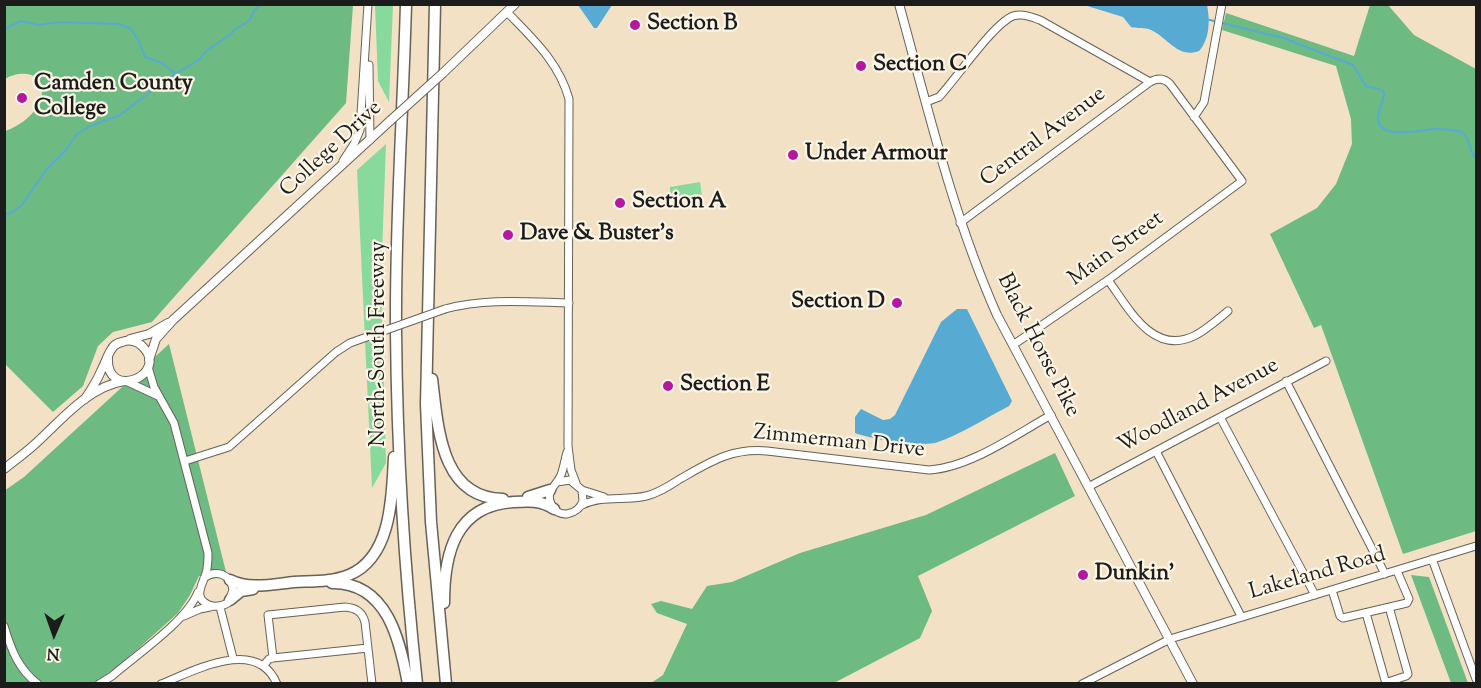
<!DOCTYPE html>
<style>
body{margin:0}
#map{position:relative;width:1481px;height:688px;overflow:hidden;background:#f2e1c4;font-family:"Sorts Mill Goudy",serif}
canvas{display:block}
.frame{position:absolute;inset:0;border:6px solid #1c1c1c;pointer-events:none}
.north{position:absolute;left:24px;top:604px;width:60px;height:60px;-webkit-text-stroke:4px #fcf5e5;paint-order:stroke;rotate:182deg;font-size:16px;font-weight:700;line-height:24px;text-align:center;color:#1c1c1c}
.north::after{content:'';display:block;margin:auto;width:21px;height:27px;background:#1c1c1c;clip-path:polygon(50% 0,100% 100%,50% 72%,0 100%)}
</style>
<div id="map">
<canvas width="1481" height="688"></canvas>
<div class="frame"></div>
<div class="north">N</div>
</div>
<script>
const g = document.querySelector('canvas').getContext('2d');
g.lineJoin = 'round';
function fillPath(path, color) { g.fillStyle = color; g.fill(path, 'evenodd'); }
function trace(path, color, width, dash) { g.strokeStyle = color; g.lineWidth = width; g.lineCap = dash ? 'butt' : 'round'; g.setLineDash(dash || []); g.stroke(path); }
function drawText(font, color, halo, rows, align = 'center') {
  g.font = font + ' "Sorts Mill Goudy",serif'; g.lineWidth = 4.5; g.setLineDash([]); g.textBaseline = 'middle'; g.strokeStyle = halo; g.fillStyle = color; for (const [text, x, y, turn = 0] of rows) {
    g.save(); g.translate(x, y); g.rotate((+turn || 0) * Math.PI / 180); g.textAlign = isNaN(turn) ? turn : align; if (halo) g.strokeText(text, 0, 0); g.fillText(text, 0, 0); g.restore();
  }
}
fillPath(new Path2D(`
 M375,5h18l-4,97 -11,-21z
 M386,144l-5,138 5,181 -14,25 -15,-318z
 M700,182l2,14 -29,5 -3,-3v-11z`), '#87da9b');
fillPath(new Path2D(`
 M4,5h349l-7,98 -194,219 -39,10 -15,14 -15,40 -30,26 -48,-48v-233c16,-5 37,-21 37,-40 1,-21 -25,-20 -37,-12z
 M1370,5h18l26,30 62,34v462l-73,23 -82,-229 -7,3 -44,-94 47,-26 19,-24 16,-40 -1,-25 -15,-53 -114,-36 4,-17 128,43z
 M169,344l57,228 -27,4 -9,19 -12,18 -57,51 -27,19h-89l-1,-192 20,-14z
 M1055,453l20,43 -157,80 14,35 -12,27 -86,45h-183l12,-8 24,-51 -30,-11 -6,-9 10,-3 31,8 15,-23 25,-4 68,-29 126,-38z
 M1411,575l18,2 39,106h-17z`), '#6dba83');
fillPath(new Path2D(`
 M578,5h34l-15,23h-3z
 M1084,5h123c3,15 3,34 -8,46 -21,8 -32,-14 -48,-21 -6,-3 -14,-1 -20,-3l-8,-10z
 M957,309h10l45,92 -3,5c-21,11 -50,29 -71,36 -17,6 -66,-3 -83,-9v-16l6,-8 22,11 7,-1 5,-4 46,-93z`), '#57abd3');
trace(new Path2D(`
 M1206,19l77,19 70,27 13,21 13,3 5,3c1,10 -7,18 -6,28 4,20 41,10 56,9 9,0 19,0 28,3 10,8 6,19 14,26
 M4,29l17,-8 18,4 19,-3 61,2 12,5 8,12 6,16 17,6 14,11
 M4,214l7,-1 11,-8 24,-35 20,-20 10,-15 14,-9 30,-11 47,-36 33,-20 5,-7 27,-19 2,-3 15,-9 5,-10 7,-7`), '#57abd3', 2);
const minor = new Path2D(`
 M507,12c25,26 52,50 62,87l-1,347 3,24 5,13
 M369,65l1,75
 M926,102l13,-5c17,-18 54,-73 74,-81 9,-3 18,1 27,4l110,62
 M1194,117l10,-15 18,-98
 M343,161l11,-17 6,-14 8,-126
 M960,223l190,-141c7,-4 14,-4 20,2l72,97 -134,99 -95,65
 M1108,280c20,27 44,76 86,56 12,-6 23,-16 34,-25
 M445,309c40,-11 83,-7 124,-6
 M148,367l6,20 20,36 34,130c0,7 0,14 -2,20 -3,11 -14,25 3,32 7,3 13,1 19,-2l5,-13c-2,-16 -17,-21 -29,-12
 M1286,381l99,193
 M128,382l30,14
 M1220,417l95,178
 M1156,451l85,165
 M185,461l44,-14 107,-95 14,-9 25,-9
 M557,482l13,-2 12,10 1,11c-5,14 -25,19 -32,3 -6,-13 6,-19 10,-29 3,-8 4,-16 6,-23
 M1090,486l236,-125
 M582,490l22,7
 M582,505c20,-10 43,-4 64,-9 13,-3 23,-10 34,-17 30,-17 51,-31 87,-28l162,19c40,-2 86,-35 122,-55
 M1432,559l44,120
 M1332,590l8,26 3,2 64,-15 2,-4 -12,-28
 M220,607l13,51
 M1366,613l19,67 3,2 18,-6 2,-2 -19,-67
 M184,616l16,-7 10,-2
 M4,626c7,23 14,43 34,58
 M273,658l-5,-43 77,-8c10,1 17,4 20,15l7,62
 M263,666l6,-7 4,-1 95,-10
 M99,684l13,-8c24,-21 75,-55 86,-84
 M161,684c33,-13 96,-48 116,0
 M1082,684l88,-45 306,-93`);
const major = new Path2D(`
 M899,4c29,105 54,212 98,311l196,369
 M443,73l72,-69
 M130,339l19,-5 19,-11
 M149,360l7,-21 17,-19 218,-200
 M85,399c6,-9 12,-18 16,-28 4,-7 6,-15 10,-21 2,-4 6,-7 11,-8 7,-3 16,-1 21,5 27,28 -38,55 -35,10
 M4,469c10,-8 20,-15 30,-24 26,-23 53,-58 90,-64`);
const highway = new Path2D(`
 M406,4c-3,109 -11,218 -10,327 1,118 8,235 21,353
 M435,4l-9,400 5,118 15,162
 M432,379c6,47 8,119 71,120
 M528,497l22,-7
 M230,580c19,10 44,4 64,2 18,-1 38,0 55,-7 43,-18 43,-79 45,-118
 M332,583c55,-1 68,57 76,101
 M230,600l11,-9 12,-2
 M444,603c0,-49 11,-98 70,-101 14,-1 27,-2 40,7`);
trace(minor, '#676157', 9);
trace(major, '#676157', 10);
trace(highway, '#676157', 13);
trace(minor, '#fff', 7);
trace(major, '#fff', 8);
trace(highway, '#fff', 10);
const minorBridge = new Path2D(`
 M375,334l70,-25`);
const majorBridge = new Path2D(`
 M391,120l52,-47`);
trace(minorBridge, '#676157', 9, []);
trace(majorBridge, '#676157', 10, []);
trace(minorBridge, '#fff', 7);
trace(majorBridge, '#fff', 8);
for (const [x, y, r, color] of [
 [635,25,6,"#b5179e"],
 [861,66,6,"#b5179e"],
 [22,98,6,"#b5179e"],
 [793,155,6,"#b5179e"],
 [620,203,6,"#b5179e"],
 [508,235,6,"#b5179e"],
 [897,303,6,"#b5179e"],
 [668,386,6,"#b5179e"],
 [1083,575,6,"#b5179e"]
]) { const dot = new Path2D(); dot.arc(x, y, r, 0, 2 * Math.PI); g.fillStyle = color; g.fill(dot); trace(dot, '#fcf5e5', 2); }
drawText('bold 22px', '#1c1c1c', '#fcf5e5', [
 ["Section B",647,25],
 ["Section C",873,66],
 ["Camden County",34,85],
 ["College",34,110],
 ["Under Armour",805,155],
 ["Section A",632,203],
 ["Dave & Buster's",520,235],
 ["Section D",885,303,"right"],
 ["Section E",680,386],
 ["Dunkin'",1095,575]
], 'left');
drawText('22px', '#1c1c1c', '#fcf5e5', [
 ["Central Avenue",1044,138,-37],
 ["College Drive",332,150,-43],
 ["Main Street",1117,250,-36],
 ["North-South Freeway",380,344,-90],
 ["Black Horse Pike",1037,346,63],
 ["Woodland Avenue",1199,407,-28],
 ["Zimmerman Drive",839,443,6],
 ["Lakeland Road",1318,575,-16]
]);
</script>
